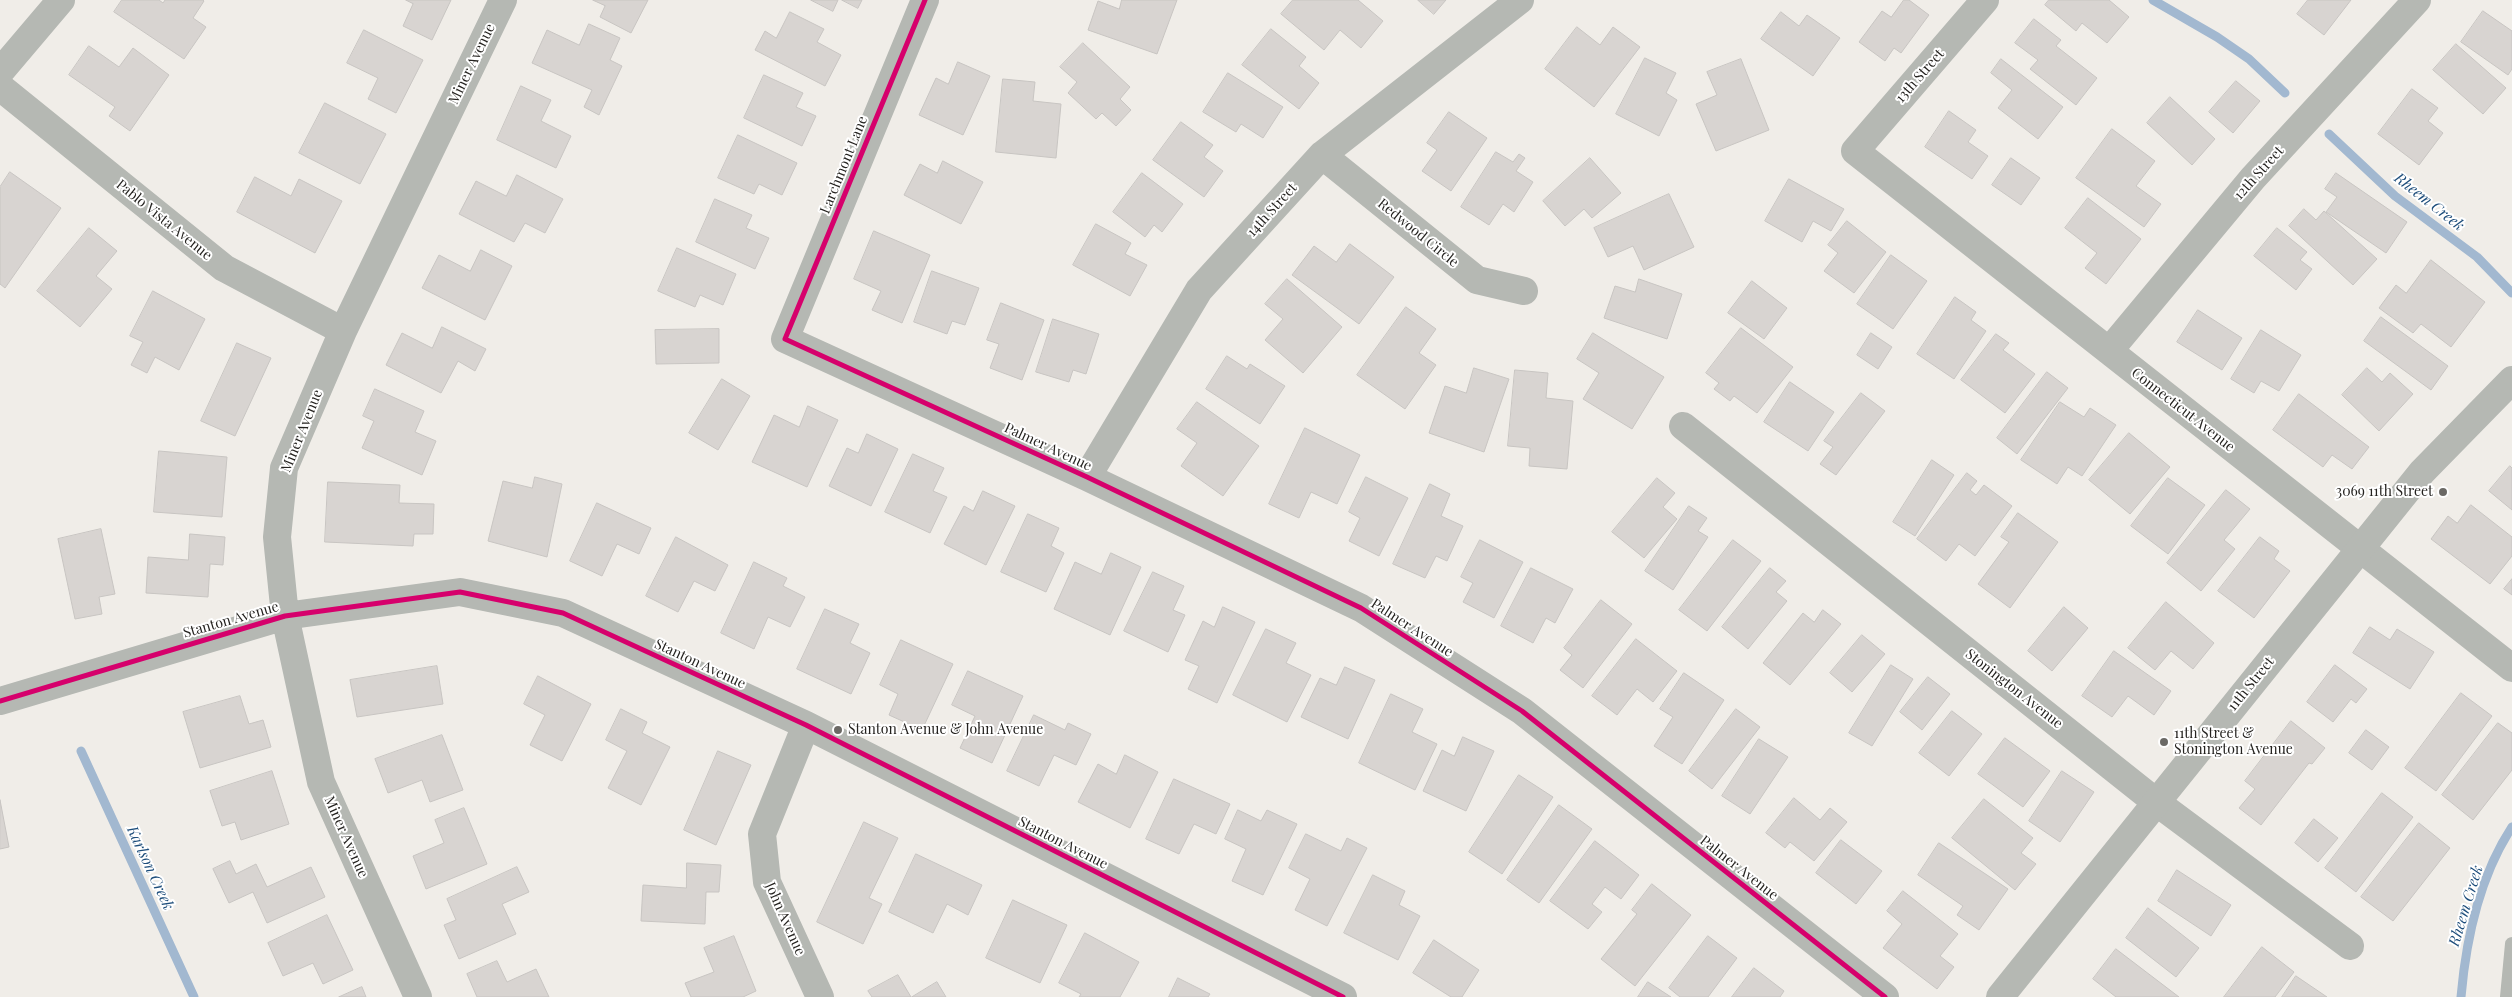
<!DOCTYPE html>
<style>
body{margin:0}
canvas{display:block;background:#f0ede8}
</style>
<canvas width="2512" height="997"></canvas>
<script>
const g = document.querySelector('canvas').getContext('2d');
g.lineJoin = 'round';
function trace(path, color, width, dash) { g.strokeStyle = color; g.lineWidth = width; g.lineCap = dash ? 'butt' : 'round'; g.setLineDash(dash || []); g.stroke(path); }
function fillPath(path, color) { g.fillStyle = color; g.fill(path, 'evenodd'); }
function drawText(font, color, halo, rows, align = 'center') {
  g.font = font + ' "Playfair Display",serif'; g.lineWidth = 4; g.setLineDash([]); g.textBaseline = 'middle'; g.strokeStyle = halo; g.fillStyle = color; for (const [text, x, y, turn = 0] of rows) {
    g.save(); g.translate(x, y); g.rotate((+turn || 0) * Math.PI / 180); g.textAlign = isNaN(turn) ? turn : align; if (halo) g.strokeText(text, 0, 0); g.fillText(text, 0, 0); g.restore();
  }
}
trace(new Path2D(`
 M2153,0l64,37 32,22 36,34
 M2329,134l66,62 82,61 35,36
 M81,751l113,246
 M2461,997c5,-58 18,-120 51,-170`), '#a2b8d0', 9);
const building = new Path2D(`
 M122,0h37l4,3 2,-3h38l1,1 -11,17 13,9 -22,32 -70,-47z
 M406,0h45l-19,40 -29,-14 10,-22z
 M593,0h55l-17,33 -31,-16 5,-11z
 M811,0h27l-5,11z
 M842,0h20l-4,8z
 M1122,0h55l-20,54 -69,-24 10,-29 21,8z
 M1293,0h65l25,21 -22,27 -21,-18 -16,20 -43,-36z
 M1418,0h28l-12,14z
 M1904,0h5l20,15 -28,38 -7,-5 -9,13 -26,-19 23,-31 9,6z
 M2049,0h60l20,17 -22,26 -25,-20 -6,8 -31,-26z
 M2308,0h43l-27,35 -27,-21z
 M2483,11l29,20v38l-4,6 -47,-33z
 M790,12l34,17 -7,13 24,13 -16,31 -70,-36 10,-19 11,7z
 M1781,12l18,14 8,-11 33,23 -27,38 -52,-37z
 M2034,19l27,21 -5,6 41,32 -21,27 -46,-36 8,-9 -23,-17z
 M589,24l31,14 -10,22 12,6 -23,49 -15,-8 8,-17 -60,-27 15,-33 32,15z
 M1577,27l23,18 13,-18 27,20 -46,60 -49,-38z
 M1271,29l35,28 -7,9 20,17 -20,26 -57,-44z
 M364,30l59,30 -27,53 -28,-14 10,-21 -31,-15z
 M1083,43l47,44 -10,12 11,11 -15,16 -14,-13 -6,6 -28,-26 9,-11 -17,-15z
 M2456,44l50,44 -23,26 -50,-44z
 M89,46l30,21 14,-19 36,27 -39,56 -21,-15 6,-9 -46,-32z
 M1645,58l31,15 -10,20 11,7 -18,36 -43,-22z
 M1741,59l28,71 -53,21 -20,-47 21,-9 -10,-23z
 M2001,59l62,48 -25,32 -40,-31 14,-18 -21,-17z
 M958,62l32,14 -27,59 -44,-20 17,-37 12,6z
 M1228,73l55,34 -20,31 -22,-14 -5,8 -33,-20z
 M764,75l39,18 -7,14 20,9 -14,30 -58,-28z
 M1003,79l32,3 -2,19 28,3 -5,54 -60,-6z
 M2236,81l24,20 -27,32 -24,-21z
 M521,86l30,14 -10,21 30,15 -15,32 -59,-28z
 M2412,89l26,19 -10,13 15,12 -24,32 -41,-31z
 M2170,97l45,42 -23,26 -45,-42z
 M325,103l61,31 -26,50 -61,-31z
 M1949,111l27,19 -8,12 20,14 -16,23 -47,-32z
 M1449,112l38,26 -36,53 -29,-20 15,-21 -10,-7z
 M1181,122l32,23 -9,12 19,14 -19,26 -51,-37z
 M2112,129l43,32 -19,25 25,18 -17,23 -68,-49z
 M738,135l59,28 -15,32 -23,-11 -5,10 -36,-16z
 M1496,152l17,10 6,-8 6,4 -9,13 17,11 -19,30 -11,-8 -14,21 -28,-18z
 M1590,158l31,35 -29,25 -8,-9 -19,17 -22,-25z
 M2011,158l29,20 -19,27 -29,-20z
 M943,161l40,21 -22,42 -57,-29 16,-31 17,9z
 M10,172l51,36 -56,80 -5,-4v-97z
 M1142,173l41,31 -21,28 -8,-7 -9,12 -32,-25z
 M2336,173l71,49 -21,31 -60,-41 11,-15 -12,-8z
 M517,175l46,24 -18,34 -20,-10 -11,19 -55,-28 17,-33 30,15z
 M255,177l36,19 8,-17 43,22 -27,52 -78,-41z
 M1789,179l55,30 -13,22 -18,-10 -11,21 -37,-21z
 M1669,194l25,53 -50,23 -11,-24 -25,11 -14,-29z
 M2088,198l53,41 -35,45 -21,-16 12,-15 -32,-25z
 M715,199l37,16 -6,13 23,10 -14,31 -59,-27z
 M2304,209l12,11 8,-9 53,48 -24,26 -64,-59z
 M1847,221l39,31 -32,41 -30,-22 14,-18 -10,-8z
 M1096,224l35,19 -6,11 22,11 -17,31 -57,-31z
 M89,228l28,23 -21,25 16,13 -32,38 -43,-36z
 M2277,228l30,24 -7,8 12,9 -16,21 -42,-34z
 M874,231l56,24 -28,68 -30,-13 9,-19 -27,-12z
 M1350,244l44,33 -35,47 -67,-49 22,-29 22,16z
 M677,248l59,26 -13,31 -23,-10 -5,12 -37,-16z
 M481,250l31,16 -27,54 -63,-32 17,-33 31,16z
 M1891,255l36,26 -34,48 -36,-25z
 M2431,260l54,42 -34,45 -30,-23 -8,9 -34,-25 17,-23 10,8z
 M932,271l47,17 -14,37 -13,-4 -5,13 -33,-12z
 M1287,279l55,48 -39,46 -38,-33 18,-21 -18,-15z
 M1639,279l43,15 -15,45 -63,-21 11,-32 20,6z
 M1752,281l35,27 -23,31 -36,-26z
 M153,291l52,28 -26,51 -24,-13 -8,16 -16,-8 12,-23 -13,-6z
 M1955,297l21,15 -5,8 15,11 -32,48 -37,-25z
 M1001,303l43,17 -22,60 -32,-12 9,-24 -12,-4z
 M1406,307l30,22 -17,24 17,12 -31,44 -48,-34z
 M2198,310l44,28 -20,32 -45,-28z
 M2381,317l67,49 -17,24 -67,-49z
 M1053,319l46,15 -13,40 -13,-4 -4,12 -33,-10z
 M442,327l44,22 -11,22 -17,-10 -17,32 -55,-28 16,-32 30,15z
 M1741,328l52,39 -36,46 -23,-17 -4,5 -16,-12 5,-6 -13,-10z
 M719,329v34l-63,1 -1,-34z
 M2261,330l40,25 -22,36 -18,-10 -7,12 -23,-14z
 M1593,333l71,44 -32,52 -49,-30 16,-26 -22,-14z
 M1871,333l21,14 -14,22 -21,-14z
 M1996,334l13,9 -6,7 32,24 -30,39 -44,-33z
 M237,343l34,15 -36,78 -34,-15z
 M1227,356l20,13 3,-5 35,22 -25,38 -54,-35z
 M1474,368l35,11 -25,73 -55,-19 16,-47 21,7z
 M2367,368l15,14 8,-9 23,21 -34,37 -37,-36z
 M1515,370l33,3 -2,25 27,3 -6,68 -38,-3 1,-18 -22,-2z
 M2047,372l21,16 -51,66 -20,-16z
 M722,379l28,17 -32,54 -29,-17z
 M1790,382l44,30 -26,39 -44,-29z
 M375,389l49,22 -9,21 21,9 -14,34 -60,-27 12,-27 -11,-5z
 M1861,393l24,18 -49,64 -16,-11 13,-17 -9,-6z
 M2299,394l70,53 -17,22 -20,-14 -9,12 -50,-37z
 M1197,402l62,44 -36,50 -42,-30 16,-23 -20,-14z
 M2060,402l24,15 6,-9 26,17 -34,51 -14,-9 -11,17 -36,-24z
 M808,406l30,14 -31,67 -55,-25 22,-47 25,12z
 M1305,428l55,27 -23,49 -26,-12 -12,26 -30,-14z
 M2129,433l41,34 -40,47 -41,-34z
 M867,434l31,15 -27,57 -42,-20 18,-38 11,5z
 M159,451l68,6 -5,60 -68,-5z
 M913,454l31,14 -11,23 14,6 -17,36 -45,-21z
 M1932,460l22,15 -39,61 -22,-14z
 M2510,466l2,2v42l-23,-19z
 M1967,473l10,8 -7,9 6,5 8,-10 28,21 -37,50 -16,-12 -13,17 -29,-22z
 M535,477l27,7 -15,73 -59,-16 15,-60 29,7z
 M1366,477l42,21 -29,58 -30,-15 11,-23 -11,-6z
 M1657,478l18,15 -12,14 14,12 -33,39 -32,-26z
 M2168,478l37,27 -37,49 -37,-28z
 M328,482l72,3 -1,18 35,1 -1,30h-19l-1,12 -88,-4z
 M1430,484l20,10 -9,22 22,10 -16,35 -11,-5 -11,22 -32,-14z
 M2226,490l24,19 -26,31 11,9 -34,42 -34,-28z
 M983,491l32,15 -29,59 -42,-21 20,-38 9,5z
 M597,503l54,25 -12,26 -22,-10 -15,32 -32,-15z
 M2471,505l41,32v19l-22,28 -59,-45 17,-23 9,7z
 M1689,506l18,12 -9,13 10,6 -35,53 -28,-19z
 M2018,513l40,29 -48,66 -32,-24 31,-42 -8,-5z
 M1028,514l31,14 -8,18 13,7 -18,39 -45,-20z
 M101,529l14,65 -16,3 3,17 -27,5 -17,-80z
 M190,534l35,3 -2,28 -13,-1 -2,33 -62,-4 2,-36 40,3z
 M676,537l52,28 -13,26 -21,-10 -16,31 -32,-16z
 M2260,537l19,14 -5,8 16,12 -36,47 -36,-27z
 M1480,540l43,22 -29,56 -31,-16 10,-19 -12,-6z
 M1733,540l28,21 -54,70 -28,-21z
 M1111,553l30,14 -31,68 -56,-26 21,-47 26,12z
 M754,562l33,16 -4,8 22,11 -15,30 -22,-10 -14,32 -33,-16z
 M1531,568l42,21 -18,34 -9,-5 -13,25 -32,-17z
 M1770,568l16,13 -10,11 11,9 -39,48 -26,-22z
 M1153,572l31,14 -11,24 12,5 -17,37 -44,-21z
 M2512,579v16l-8,-6z
 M1601,600l31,24 -49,64 -23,-18 12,-15 -8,-7z
 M2166,602l48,41 -21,26 -22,-18 -16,19 -27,-22z
 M1223,607l32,15 -38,81 -29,-14 11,-23 -14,-6 18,-39 11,6z
 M2064,607l24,21 -36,43 -24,-20z
 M825,609l34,15 -9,19 20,10 -19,41 -54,-25z
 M1823,610l18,14 -51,61 -27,-22 40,-50 11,9z
 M2370,627l20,13 7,-11 37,23 -24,37 -57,-36z
 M1266,629l30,14 -10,20 25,12 -24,47 -54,-27z
 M1862,635l23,19 -33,38 -22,-19z
 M1636,639l41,32 -24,31 -16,-13 -20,26 -25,-19z
 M901,640l52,24 -31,66 -33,-15 9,-21 -18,-9z
 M2114,651l57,40 -17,24 -26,-19 -16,21 -30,-21z
 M1891,665l22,14 -41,67 -23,-13z
 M2335,665l32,24 -11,14 -5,-4 -18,23 -26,-20z
 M437,666l6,38 -86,13 -7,-37z
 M1345,667l30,13 -27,59 -47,-22 19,-39 16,7z
 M968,671l55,25 -31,67 -32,-15 15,-32 -23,-11z
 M1684,673l40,27 -42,64 -28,-18 19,-29 -13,-8z
 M538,676l53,28 -29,57 -32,-16 15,-30 -21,-11z
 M1928,677l22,17 -28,36 -22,-18z
 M2461,693l31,23 -56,75 -31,-23z
 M1391,694l32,15 -11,23 25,12 -22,46 -56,-27z
 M240,696l9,28 14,-4 8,27 -71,21 -17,-56z
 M621,709l26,13 -5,11 28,14 -29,58 -33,-17 19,-37 -21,-11z
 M1736,709l24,18 -48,62 -23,-18z
 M1952,711l30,23 -33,42 -30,-23z
 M1034,715l31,15 3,-7 23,11 -15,31 -22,-10 -15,31 -32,-15z
 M2291,721l34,27 -13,16 -3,-1 -48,62 -22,-17 16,-19 -10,-8z
 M2498,723l14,10v37l-39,50 -31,-25z
 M2366,730l23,17 -17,23 -23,-17z
 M442,735l21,55 -33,12 -8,-22 -34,13 -13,-34z
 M1463,737l31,14 -28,60 -43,-20 19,-41 12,6z
 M2005,738l45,33 -27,36 -45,-33z
 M1759,739l29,18 -38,57 -28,-18z
 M718,751l33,14 -35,80 -32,-15z
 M1125,755l33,17 -28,56 -52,-26 20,-38 18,10z
 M272,771l17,53 -48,16 -6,-18 -13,4 -12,-35z
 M2062,771l32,21 -34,50 -31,-21z
 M1519,775l34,22 -51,77 -33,-22z
 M1174,779l56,25 -14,30 -22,-10 -15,30 -33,-15z
 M2382,793l31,24 -57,75 -31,-24z
 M1794,798l26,22 10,-12 17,14 -33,39 -24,-19 -5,6 -19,-15z
 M1984,799l49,39 -12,15 15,11 -21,26 -63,-52z
 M0,800l9,47 -9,2z
 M1559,805l33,24 -53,74 -32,-23z
 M464,808l23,56 -61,25 -13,-33 31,-13 -9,-23z
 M1238,810l23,11 6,-11 30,14 -34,71 -31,-14 14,-32 -21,-10z
 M2314,819l24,19 -20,24 -23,-19z
 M864,822l34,16 -29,60 13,6 -19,40 -46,-22z
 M2419,823l31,25 -57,73 -32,-24z
 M1306,834l35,17 6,-13 20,10 -40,78 -32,-16 15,-31 -21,-11z
 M1841,840l41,31 -26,33 -40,-31z
 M1595,841l44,34 -18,24 -16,-12 -13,17 10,8 -14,17 -38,-28z
 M1939,843l69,46 -29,41 -22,-15 6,-9 -45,-31z
 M916,854l66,31 -14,30 -21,-11 -14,29 -44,-21z
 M230,861l6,13 20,-10 11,23 44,-20 14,30 -58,26 -14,-31 -24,11 -16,-34z
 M687,863l34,2 -2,27h-13l-1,32 -64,-3 2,-36 43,3z
 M517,867l12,25 -27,12 14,30 -57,25 -15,-34 12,-5 -9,-21z
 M2177,870l54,35 -20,31 -53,-35z
 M1373,875l32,16 -6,14 21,11 -22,44 -54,-27z
 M1652,884l39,31 -56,71 -34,-27 36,-45 -5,-4z
 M1903,891l55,43 -18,22 14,11 -17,22 -54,-41 19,-24 -15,-13z
 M1013,900l54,25 -27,58 -54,-25z
 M2148,908l51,40 -23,29 -50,-39z
 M327,915l26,55 -30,14 -10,-21 -30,13 -15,-33z
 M1085,933l54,29 -19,35h-41l2,-3 -22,-11z
 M734,936l22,55 -13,6h-52l-6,-14 29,-11 -10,-24z
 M1708,936l29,22 -29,39h-28l-11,-9z
 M1434,940l45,30 -17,27h-11l-38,-24z
 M2262,947l32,25 -19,25h-51z
 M2116,949l63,48h-63l-23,-18z
 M497,961l10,21 29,-13 13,28h-72l-10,-23z
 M1754,968l30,23 -4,6h-48z
 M898,975l13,22h-39l-4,-6z
 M2296,976l31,21h-45z
 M1178,978l32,16 -2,3h-39z
 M937,982l9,15h-34z
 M1648,982l23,15h-33z
 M362,987l4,10h-27z`);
fillPath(building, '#d8d4d1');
trace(building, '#c8c5c2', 1);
trace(new Path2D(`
 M2507,997l5,-53`), '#b5b8b3', 14);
trace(new Path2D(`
 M925,0l-140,339 302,138 274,131 161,103 363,286
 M1985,0l-130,151 657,517
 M0,72l61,-72
 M0,87l224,181 119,63
 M1322,155l155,125 47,11
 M2109,351l144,-173 164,-178
 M1683,426l473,376 194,144
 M1087,477l112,-187 123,-135 198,-155
 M0,701l285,-85 175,-24 103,21 243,112 537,272
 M806,725l-44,109 5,48 53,115
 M418,997l-97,-215 -36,-166 -8,-79 7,-69 59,-137 160,-331`), '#b5b8b3', 28);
trace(new Path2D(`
 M2000,997l422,-525 90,-92`), '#b5b8b3', 28);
trace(new Path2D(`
 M925,0l-140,339 302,138 274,131 161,103 363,286
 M0,701l285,-85 175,-24 103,21 243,112 537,272`), '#d6006c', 5);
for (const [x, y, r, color] of [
 [2443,492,5,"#6b6965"],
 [838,730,5,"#6b6965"],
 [2164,742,5,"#6b6965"]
]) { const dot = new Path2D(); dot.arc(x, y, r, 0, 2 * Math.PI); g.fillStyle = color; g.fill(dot); trace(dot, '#fff', 2); }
drawText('14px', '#24221f', '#fff', [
 ["Miner Avenue",472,64,-64],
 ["13th Street",1920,76,-49],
 ["Larchmont Lane",844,165,-68],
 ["12th Street",2259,173,-48],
 ["14th Street",1272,210,-48],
 ["Pablo Vista Avenue",164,220,39],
 ["Redwood Circle",1418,233,39],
 ["Connecticut Avenue",2183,410,38],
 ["Miner Avenue",302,431,-68],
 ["Palmer Avenue",1048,447,25],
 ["Stanton Avenue",231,620,-16],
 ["Palmer Avenue",1412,628,33],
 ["Stanton Avenue",700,664,25],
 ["11th Street",2251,684,-51],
 ["Stonington Avenue",2014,689,38],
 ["Miner Avenue",346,837,66],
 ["Stanton Avenue",1063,843,27],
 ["Palmer Avenue",1739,868,38],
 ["John Avenue",785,919,66]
]);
drawText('14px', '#24221f', '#fff', [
 ["3069 11th Street",2433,492,"right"],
 ["Stanton Avenue & John Avenue",848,730],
 ["11th Street &",2174,734],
 ["Stonington Avenue",2174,750]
], 'left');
drawText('italic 15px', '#1d4d7b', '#fff', [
 ["Rheem Creek",2429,202,38],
 ["Karlson Creek",150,868,65],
 ["Rheem Creek",2466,906,-73]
]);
</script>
